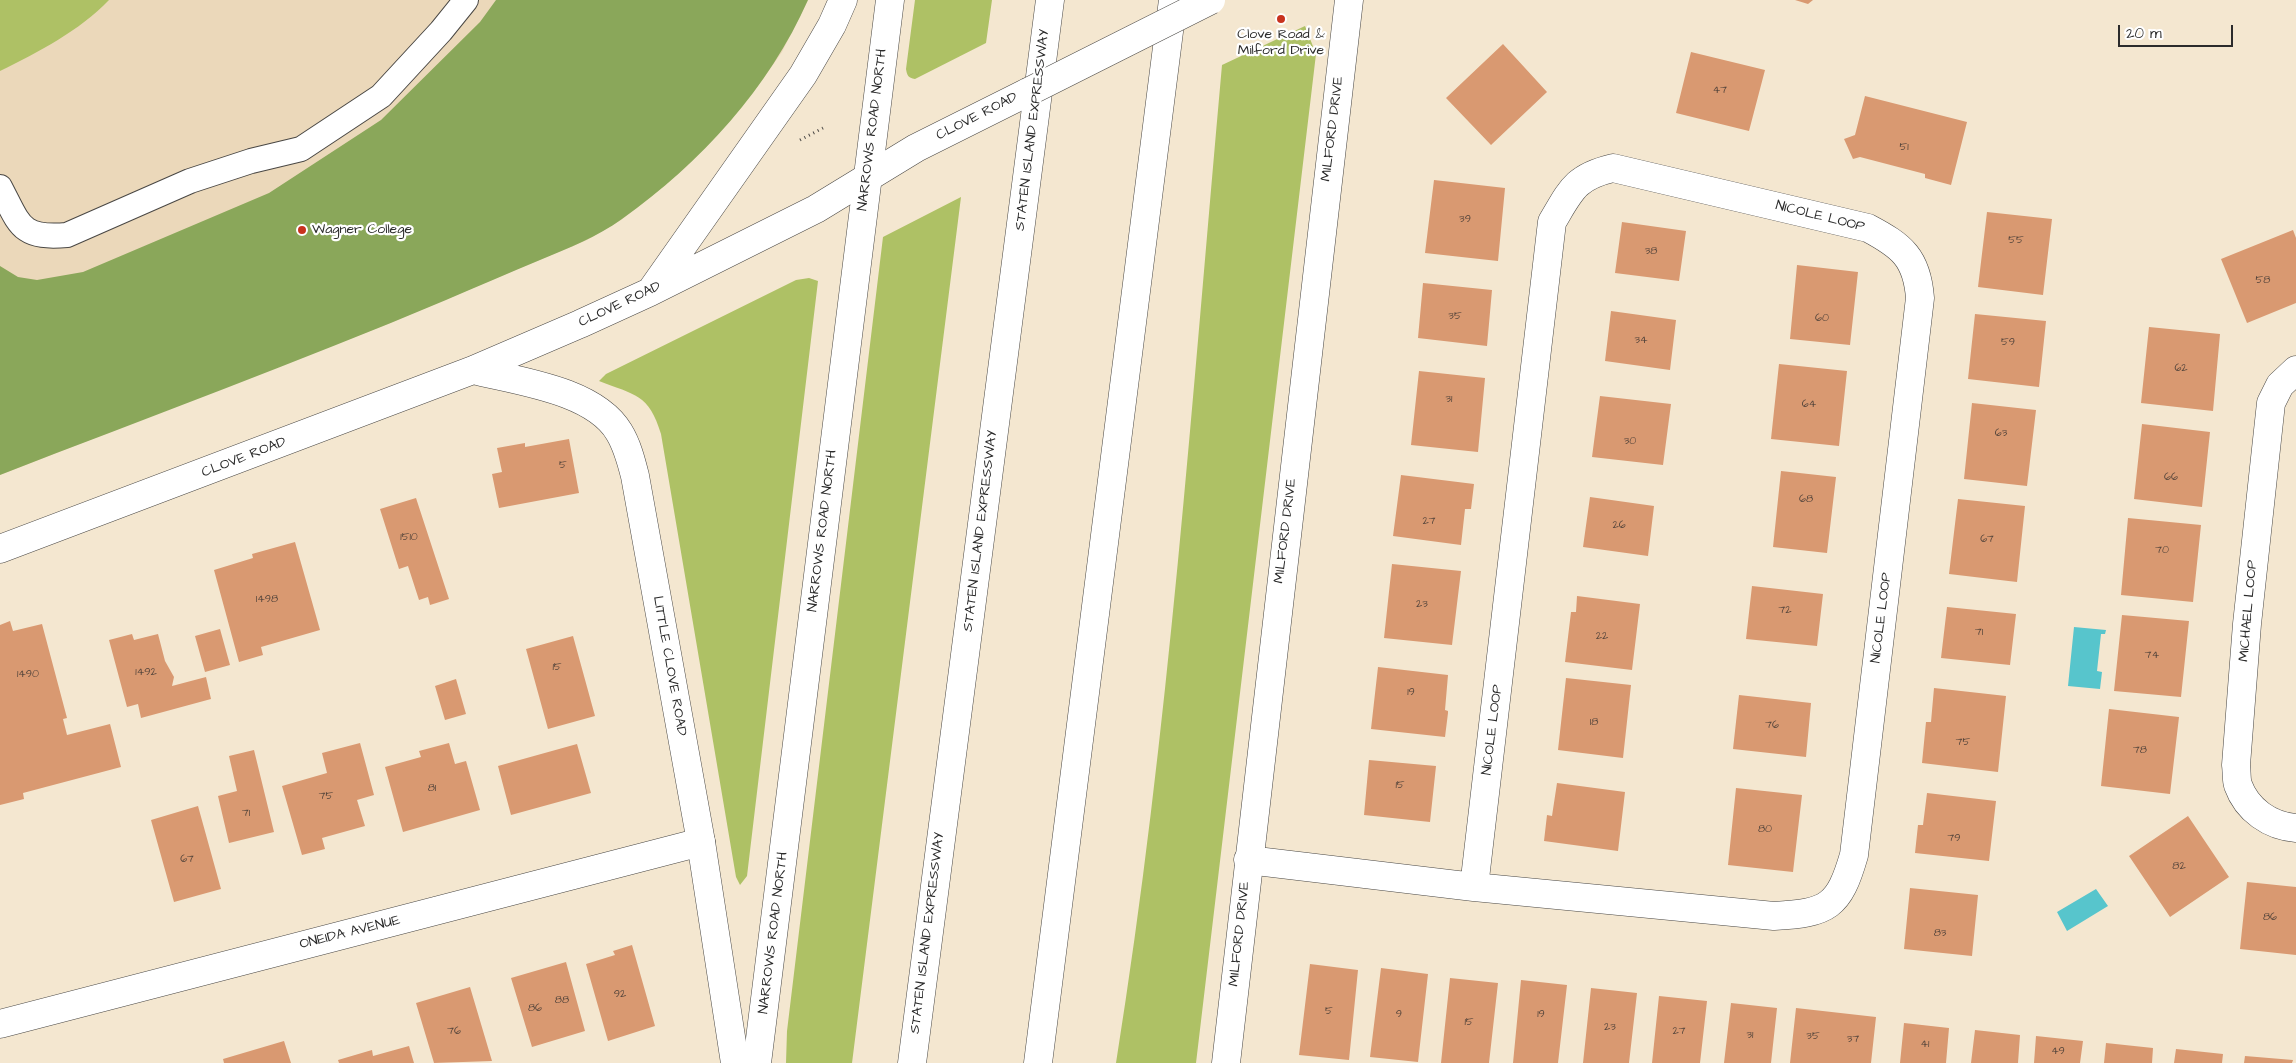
<!DOCTYPE html>
<style>
body{margin:0}
#map{position:relative;width:2296px;height:1063px;overflow:hidden;background:#f4e7d0;font-family:"Architects Daughter",sans-serif}
canvas{display:block}
.scale{position:absolute;left:2118px;top:25px;width:115px;height:22px;box-sizing:border-box;border:2px solid #2b2b2b;border-top:0;padding-left:6px;font-size:15px;line-height:18px;white-space:nowrap;color:#2b2b2b;-webkit-text-stroke:4px #fff;paint-order:stroke}
</style>
<div id="map">
<canvas width="2296" height="1063"></canvas>
<div class="scale">20 m</div>
</div>
<script>
const g = document.querySelector('canvas').getContext('2d');
g.lineJoin = 'round';
function fillPath(path, color) { g.fillStyle = color; g.fill(path, 'evenodd'); }
function trace(path, color, width, dash) { g.strokeStyle = color; g.lineWidth = width; g.lineCap = dash ? 'butt' : 'round'; g.setLineDash(dash || []); g.stroke(path); }
function drawText(font, color, halo, rows, align = 'center') {
  g.font = font + ' "Architects Daughter",sans-serif'; g.lineWidth = 4.5; g.setLineDash([]); g.textBaseline = 'middle'; g.strokeStyle = halo; g.fillStyle = color; for (const [text, x, y, turn = 0] of rows) {
    g.save(); g.translate(x, y); g.rotate((+turn || 0) * Math.PI / 180); g.textAlign = isNaN(turn) ? turn : align; if (halo) g.strokeText(text, 0, 0); g.fillText(text, 0, 0); g.restore();
  }
}
fillPath(new Path2D(`
 M0,0h808l-26,52 -24,34 -45,54 -28,28 -33,28 -31,24 -34,20 -204,86 -383,149z`), '#ebd8ba');
fillPath(new Path2D(`
 M0,0h109c-30,31 -70,52 -109,71z
 M915,0h77l-6,43 -71,36c-7,-1 -8,-4 -9,-10z
 M1305,26l11,28 -120,1009h-80c53,-330 76,-665 106,-998z
 M961,197l-109,866h-66l1,-32 96,-794z
 M809,278l9,3 -71,595 -7,9 -4,-8 -75,-443c-12,-40 -26,-39 -62,-53l7,-7 190,-94z`), '#aec165');
fillPath(new Path2D(`
 M496,0h312c-39,88 -107,163 -186,219 -25,18 -53,29 -82,41 -31,13 -62,26 -94,40 -147,62 -297,117 -446,175v-209l18,11 19,3 46,-8 186,-79 112,-73 99,-98z`), '#8aa75a');
fillPath(new Path2D(`
 M2074,627l32,3 -1,4h-4l-4,37 5,1 -2,17 -32,-3z
 M2096,889l12,17 -41,25 -10,-19z`), '#57c5cc');
fillPath(new Path2D(`
 M1795,0h18l-5,4z
 M1503,44l44,48 -56,53 -45,-47z
 M1691,52l74,18 -16,61 -73,-18z
 M1865,96l102,26 -16,63 -26,-7v-4l-65,-17 -7,2 -9,-20 11,-4z
 M1434,180l71,8 -7,73 -73,-8z
 M1987,212l65,7 -9,76 -65,-8z
 M1622,222l64,9 -7,50 -64,-8z
 M2293,230l3,8v65l-49,20 -26,-64z
 M1797,265l61,7 -8,73 -60,-6z
 M1423,283l69,7 -5,56 -69,-8z
 M1611,311l65,9 -6,50 -65,-9z
 M1975,314l71,7 -7,66 -71,-8z
 M2149,327l71,7 -7,77 -72,-8z
 M1779,364l68,7 -8,75 -68,-7z
 M1419,371l66,7 -7,74 -67,-7z
 M1600,396l71,8 -8,61 -71,-8z
 M1972,403l64,7 -9,76 -63,-7z
 M2142,424l68,8 -8,75 -68,-8z
 M569,439l10,54 -80,15 -7,-34 10,-2 -5,-24 28,-5v4z
 M1781,471l55,6 -9,76 -54,-6z
 M1401,475l73,9 -3,25h-6l-4,36 -68,-9z
 M1590,497l64,9 -6,50 -65,-9z
 M416,498l33,101 -19,6 -2,-8 -9,3 -11,-34 -9,3 -19,-60z
 M1958,499l67,7 -8,76 -68,-8z
 M2128,518l73,7 -8,77 -72,-7z
 M295,542l25,88 -59,17 2,8 -24,7 -25,-92 39,-12 -1,-4z
 M1392,564l69,7 -9,74 -68,-7z
 M1752,586l71,8 -6,52 -71,-7z
 M1577,596l63,8 -8,66 -67,-8 6,-50h5z
 M1947,607l69,7 -6,51 -69,-7z
 M2122,615l67,6 -8,76 -67,-6z
 M10,621l3,10 29,-7 25,94 -4,1 4,16 43,-11 11,43 -98,26 1,6 -24,6v-180z
 M220,629l10,36 -25,7 -10,-36z
 M132,634l2,6 24,-6 7,27 9,16 -2,9 34,-9 5,22 -70,19 -3,-14 -11,3 -18,-67z
 M573,636l22,80 -47,13 -22,-80z
 M1378,667l70,8 -3,35 3,1v2l-3,24 -74,-8z
 M1566,678l65,7 -8,73 -65,-8z
 M456,679l10,35 -21,6 -10,-34z
 M1934,688l72,8 -8,76 -76,-9 4,-41h5z
 M1739,695l72,8 -5,54 -73,-8z
 M2109,709l70,8 -9,77 -69,-8z
 M360,743l14,52 -17,5 8,26 -43,12 3,11 -23,6 -20,-69 45,-13 -5,-20z
 M449,743l6,21 11,-3 14,49 -77,22 -18,-65 36,-10 -2,-6z
 M577,744l14,49 -80,22 -13,-49z
 M254,750l20,82 -45,11 -11,-47 19,-5 -8,-35z
 M1369,760l67,6 -6,56 -66,-7z
 M1557,783l68,9 -7,59 -74,-10 3,-26 5,1z
 M1736,788l66,7 -9,77 -65,-7z
 M1927,793l69,8 -7,60 -74,-8 3,-28h5z
 M198,806l23,83 -47,13 -23,-82z
 M2188,816l41,61 -59,40 -41,-61z
 M2247,882l49,5v68l-56,-6z
 M1910,888l68,7 -6,61 -68,-7z
 M632,945l23,81 -47,15 -22,-77 29,-9 -2,-4z
 M566,962l19,69 -53,16 -21,-69z
 M1310,964l48,6 -9,90 -50,-5z
 M1381,968l47,6 -10,88 -48,-5z
 M1450,978l48,5 -9,80h-48z
 M1521,980l46,5 -9,78h-45z
 M470,987l22,74 -58,2 -18,-60z
 M1591,988l46,5 -8,70h-46z
 M1659,996l48,5 -7,62h-48z
 M1731,1003l46,5 -6,55h-47z
 M1796,1008l80,9 -5,46h-81z
 M1904,1023l45,5 -3,35h-46z
 M1975,1030l45,5 -2,28h-47z
 M2036,1036l47,5 -3,22h-46z
 M284,1041l7,22h-67l-1,-4z
 M2106,1043l47,5 -1,15h-48z
 M409,1046l5,17h-75l-1,-3 34,-10 1,6z
 M2176,1049l47,5 -1,9h-48z
 M2245,1056l48,4 -1,3h-48z`), '#d99971');
const lane = new Path2D(`
 M0,187c20,38 20,52 67,48l123,-54 61,-20 50,-12 80,-53 60,-65 25,-31`);
const street = new Path2D(`
 M1613,168l255,60c34,18 49,30 52,70l-66,557c-15,52 -26,58 -80,61l-300,-29 78,-665c19,-32 23,-45 61,-54z
 M2296,370l-16,15 -9,18 -24,221 -11,141c1,6 0,14 2,20 9,25 32,41 58,43
 M1248,860l226,27
 M0,1024l701,-182`);
const secondary = new Path2D(`
 M653,288l150,-213 29,-50 11,-25
 M473,370c44,11 121,20 146,62 8,13 12,28 16,44l66,366 34,221
 M0,549l473,-179 107,-46 70,-32 166,-83 100,-61 112,-56`);
const primary = new Path2D(`
 M757,1063l133,-1063
 M1226,1063l123,-1063`);
const highway = new Path2D(`
 M912,1063l138,-1063
 M1038,1063l135,-1063`);
trace(lane, '#494744', 26);
trace(street, '#494744', 29);
trace(secondary, '#494744', 29);
trace(primary, '#494744', 29);
trace(highway, '#494744', 29);
trace(new Path2D(`
 M800,140l23,-12`), '#494744', 3, [1, 4]);
trace(lane, '#fff', 24);
trace(street, '#fff', 28);
trace(secondary, '#fff', 28);
trace(primary, '#fff', 28);
trace(highway, '#fff', 28);
const secondaryBridge = new Path2D(`
 M1028,92l183,-92`);
trace(secondaryBridge, '#494744', 29, []);
trace(secondaryBridge, '#fff', 28);
for (const [x, y, r, color] of [
 [1281,19,5,"#c8321e"],
 [302,230,5,"#c8321e"]
]) { const dot = new Path2D(); dot.arc(x, y, r, 0, 2 * Math.PI); g.fillStyle = color; g.fill(dot); trace(dot, '#fff', 2); }
drawText('11px', '#56463c', null, [
 ["47",1720,91],
 ["51",1904,148],
 ["39",1465,220],
 ["55",2016,241],
 ["38",1651,252],
 ["58",2263,281],
 ["35",1455,317],
 ["60",1822,319],
 ["34",1641,341],
 ["59",2008,343],
 ["62",2181,369],
 ["31",1449,400],
 ["64",1809,405],
 ["63",2001,434],
 ["30",1630,442],
 ["5",563,466],
 ["66",2171,478],
 ["68",1806,500],
 ["27",1429,522],
 ["26",1619,526],
 ["1510",409,538],
 ["67",1987,540],
 ["70",2162,551],
 ["1498",267,600],
 ["23",1422,605],
 ["72",1785,611],
 ["71",1979,633],
 ["22",1602,637],
 ["74",2152,656],
 ["15",557,668],
 ["1492",146,673],
 ["1490",28,675],
 ["19",1411,693],
 ["18",1594,723],
 ["76",1772,726],
 ["75",1963,743],
 ["78",2140,751],
 ["15",1400,786],
 ["81",432,789],
 ["75",326,797],
 ["71",246,814],
 ["80",1765,830],
 ["79",1954,839],
 ["67",187,860],
 ["82",2179,867],
 ["86",2270,918],
 ["83",1940,934],
 ["92",620,995],
 ["88",562,1001],
 ["86",535,1009],
 ["5",1329,1012],
 ["9",1399,1015],
 ["19",1541,1015],
 ["15",1469,1023],
 ["23",1610,1028],
 ["76",454,1032],
 ["27",1679,1032],
 ["31",1750,1036],
 ["35",1813,1037],
 ["37",1853,1040],
 ["41",1925,1045],
 ["49",2058,1052]
]);
drawText('14px', '#2b2b2b', '#fff', [
 ["Clove Road &",1281,35],
 ["Milford Drive",1281,51],
 ["Wagner College",312,230,"left"]
]);
drawText('14px', '#2b2b2b', '#fff', [
 ["CLOVE ROAD",977,117,-27],
 ["MILFORD DRIVE",1333,129,-83],
 ["NARROWS ROAD NORTH",873,130,-83],
 ["STATEN ISLAND EXPRESSWAY",1033,130,-83],
 ["NICOLE LOOP",1820,217,14],
 ["CLOVE ROAD",620,305,-25],
 ["CLOVE ROAD",244,458,-21],
 ["NARROWS ROAD NORTH",823,531,-83],
 ["STATEN ISLAND EXPRESSWAY",981,531,-83],
 ["MILFORD DRIVE",1286,531,-83],
 ["MICHAEL LOOP",2249,611,-85],
 ["NICOLE LOOP",1882,618,-83],
 ["LITTLE CLOVE ROAD",669,666,80],
 ["NICOLE LOOP",1493,730,-83],
 ["ONEIDA AVENUE",350,933,-14],
 ["NARROWS ROAD NORTH",774,933,-83],
 ["STATEN ISLAND EXPRESSWAY",928,933,-83],
 ["MILFORD DRIVE",1240,934,-84]
]);
</script>
